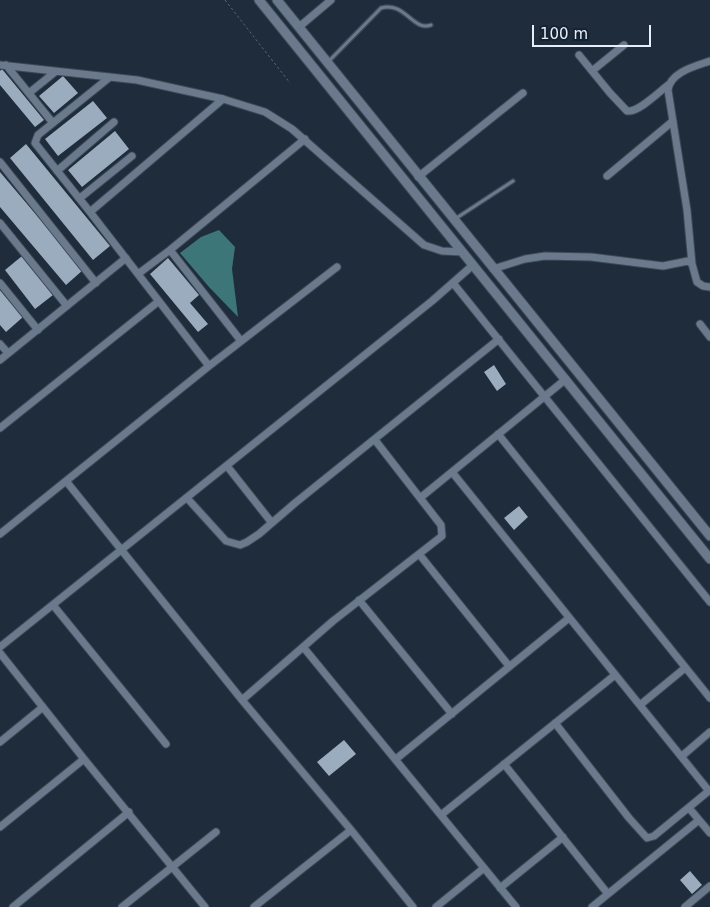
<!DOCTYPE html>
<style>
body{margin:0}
#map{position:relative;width:710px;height:907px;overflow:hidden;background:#1e2c3b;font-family:"DejaVu Sans",sans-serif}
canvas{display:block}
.scale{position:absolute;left:532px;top:25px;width:119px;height:22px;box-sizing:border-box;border:2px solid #e6eff9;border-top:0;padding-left:6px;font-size:15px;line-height:18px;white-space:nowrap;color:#e6eff9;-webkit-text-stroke:4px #152231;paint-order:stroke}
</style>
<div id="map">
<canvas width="710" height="907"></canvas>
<div class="scale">100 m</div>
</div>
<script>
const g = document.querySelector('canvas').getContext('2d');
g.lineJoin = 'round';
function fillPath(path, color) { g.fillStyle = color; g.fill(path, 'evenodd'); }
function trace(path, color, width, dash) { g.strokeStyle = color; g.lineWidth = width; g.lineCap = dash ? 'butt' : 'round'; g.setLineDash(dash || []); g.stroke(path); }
fillPath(new Path2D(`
 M219,230l16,17 -3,22 6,48 -29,-30 -29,-34 21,-16z`), '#3d7679');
fillPath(new Path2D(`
 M2,69l42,51 -9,7 -35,-42v-14z
 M63,76l15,17 -24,20 -15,-17z
 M93,101l14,17 -49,38 -13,-17z
 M115,131l14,18 -47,38 -14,-17z
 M26,144l84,102 -17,14 -83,-102z
 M0,172l83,98 -17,15 -66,-78z
 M22,256l31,39 -18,14 -30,-39z
 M168,258l31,37 -9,8 18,21 -10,8 -48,-58z
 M0,290l23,27 -17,15 -6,-7z
 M494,365l12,19 -9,7 -13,-19z
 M519,506l9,11 -14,13 -10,-12z
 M344,740l12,14 -27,22 -12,-14z
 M690,871l12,14 -10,9 -12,-14z`), '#9bacbf');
const service = new Path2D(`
 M328,62l53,-54c24,-7 32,24 50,17
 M455,219l58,-38`);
const minor = new Path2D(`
 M299,27l32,-27
 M579,55l31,38 17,18c11,2 32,-19 41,-26
 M0,65l137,15 86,19 42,13 27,17 132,116 18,6 21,1
 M6,65l47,58
 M592,71l32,-26
 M110,77l-72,58 -3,8 55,69 119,154
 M29,93l26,-21
 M0,162l96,121
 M57,171l57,-49
 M607,176l66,-55
 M418,177l105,-84
 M80,198l52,-42
 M90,212l133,-113
 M0,223l67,83
 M170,250l71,91
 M692,264l-5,-54 -19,-120c2,-18 28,-24 42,-29
 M493,269l32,-10 20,-3 46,1 72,9 25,-5 4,3 5,18 6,4 7,1
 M138,274l32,-24 135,-111
 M0,283l38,47
 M453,283l257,319
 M700,324l10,13
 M0,344l8,9
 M0,360l126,-102
 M0,428l159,-127
 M498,434l212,264
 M227,466l45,57
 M452,472l257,319
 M66,481l176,219 109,130 62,77
 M187,498l39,43 14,4 7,-3 12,-8 36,-31 204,-164
 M420,498l146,-119
 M0,534l209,-168 128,-99
 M419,554l90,112
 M359,600l93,114
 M53,605l113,139
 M0,647l432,-346 41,-36
 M304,648l212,259
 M0,653l84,106 121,148
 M242,700l91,-79 109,-85 -1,-11 -7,-9 -59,-76
 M640,705l45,-37
 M555,723l74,95 18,20 7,-2 56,-46
 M0,742l43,-35
 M682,756l28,-24
 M396,759l173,-141
 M504,764l104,130
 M689,808l21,25
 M441,815l174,-140
 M0,827l84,-68
 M500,888l63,-51
 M13,907l116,-95
 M122,907l94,-75
 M254,907l97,-77
 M436,907l48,-39
 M592,907l107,-87
 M685,907l25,-21`);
const tertiary = new Path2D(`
 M259,0l451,559
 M277,0l433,536`);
trace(service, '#3d4956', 5.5);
trace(minor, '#3d4956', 9);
trace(tertiary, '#3d4956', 11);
trace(new Path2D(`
 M225,0l65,83`), '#5a6774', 1, [2.5, 2.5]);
trace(service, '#6a798c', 3);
trace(minor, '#6a798c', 7);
trace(tertiary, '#6a798c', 9);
</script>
